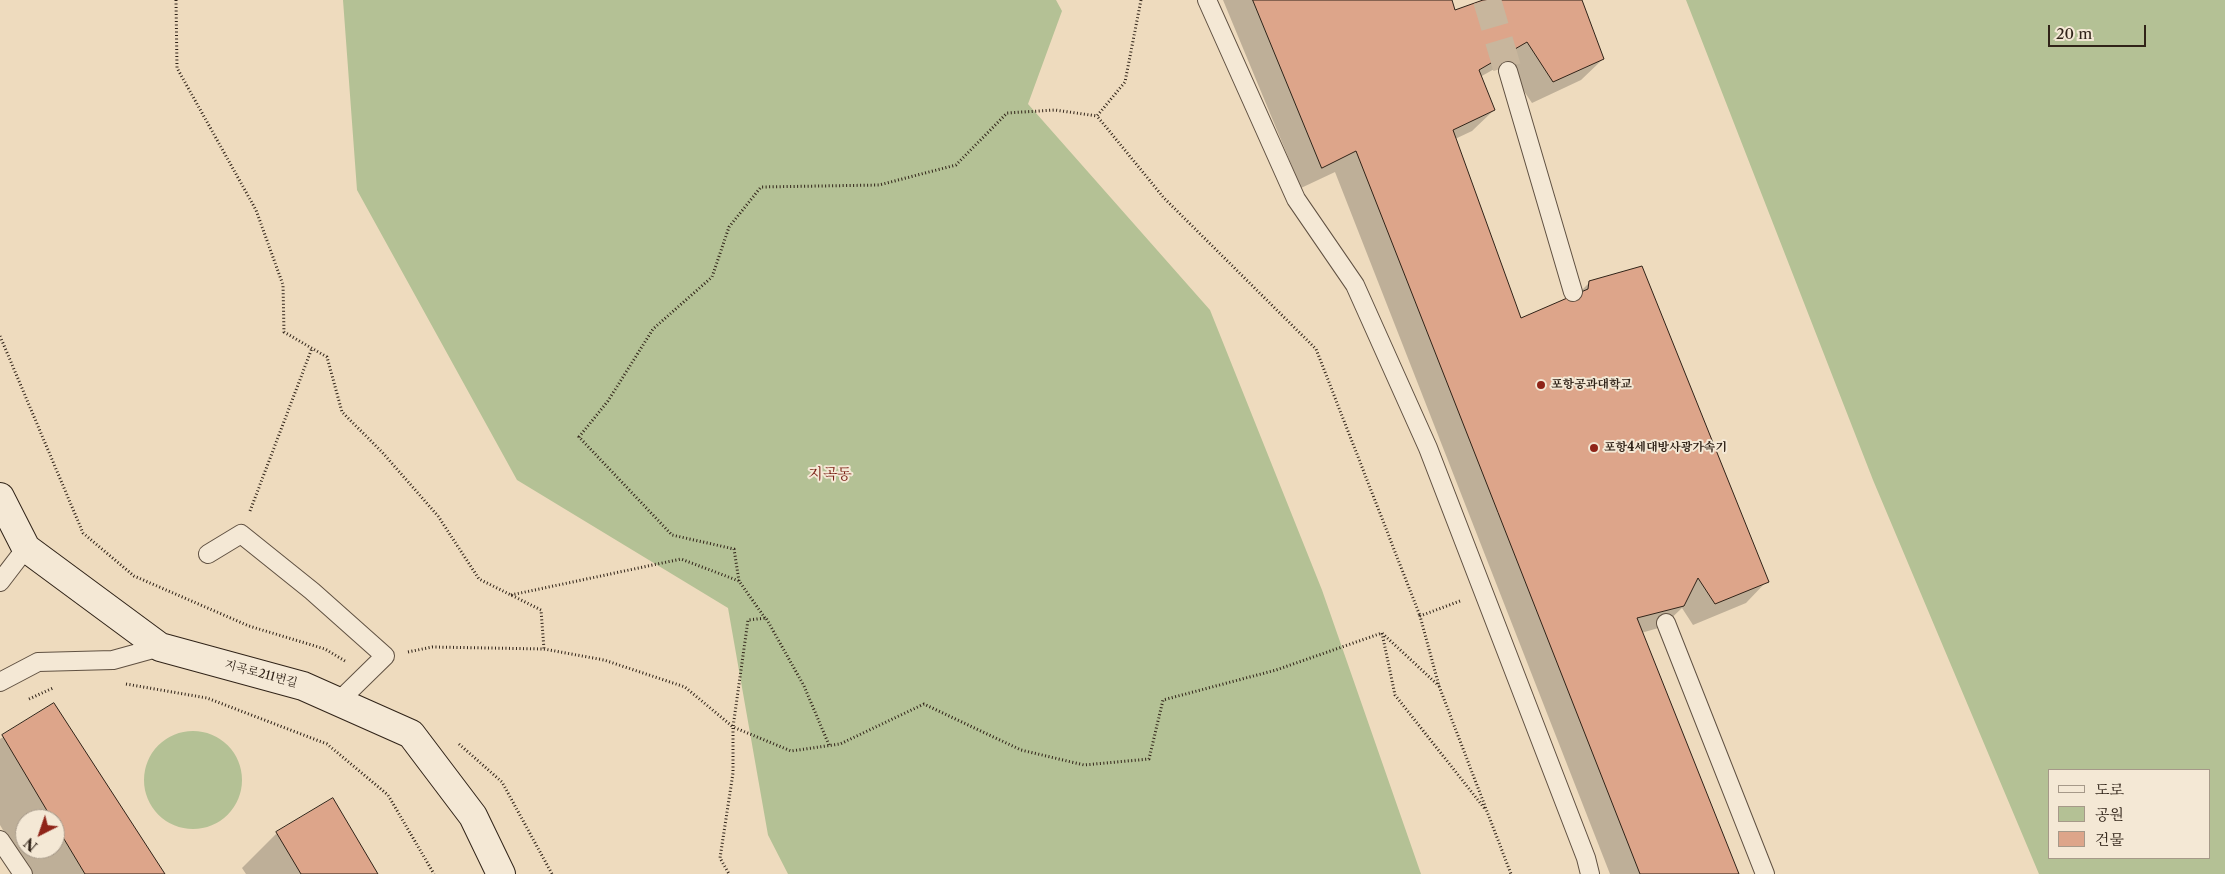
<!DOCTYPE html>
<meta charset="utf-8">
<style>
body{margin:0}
#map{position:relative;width:2225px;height:874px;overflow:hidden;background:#eedbbe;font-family:"Libre Caslon Text","Noto Serif KR",serif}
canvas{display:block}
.legend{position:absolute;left:2048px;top:769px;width:162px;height:90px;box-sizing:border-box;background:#f4e8d5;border:1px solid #a69989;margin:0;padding:6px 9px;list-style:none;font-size:15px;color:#302318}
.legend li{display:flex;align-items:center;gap:10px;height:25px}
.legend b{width:25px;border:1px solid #a69989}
.north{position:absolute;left:15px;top:809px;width:50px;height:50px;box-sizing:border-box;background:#f4e8d5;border:1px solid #a69989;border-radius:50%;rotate:221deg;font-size:14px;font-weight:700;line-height:20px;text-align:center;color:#302318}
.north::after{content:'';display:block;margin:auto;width:18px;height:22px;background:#8f2418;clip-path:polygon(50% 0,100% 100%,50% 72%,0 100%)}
.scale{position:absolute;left:2048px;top:25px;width:98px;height:22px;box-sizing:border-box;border:2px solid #302318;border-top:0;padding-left:6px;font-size:15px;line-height:18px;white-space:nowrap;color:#302318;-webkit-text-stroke:4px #f4e8d5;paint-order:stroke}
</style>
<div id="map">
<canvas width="2225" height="874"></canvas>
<ul class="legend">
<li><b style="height:6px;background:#f4e8d5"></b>도로</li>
<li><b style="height:14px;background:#b4c195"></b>공원</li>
<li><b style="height:14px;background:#dda58a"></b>건물</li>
</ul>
<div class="north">N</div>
<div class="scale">20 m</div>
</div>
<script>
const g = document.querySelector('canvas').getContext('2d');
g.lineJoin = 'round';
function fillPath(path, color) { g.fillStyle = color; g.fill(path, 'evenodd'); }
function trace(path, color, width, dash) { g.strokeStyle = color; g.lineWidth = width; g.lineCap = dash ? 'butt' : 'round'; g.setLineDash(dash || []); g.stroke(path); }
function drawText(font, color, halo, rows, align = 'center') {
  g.font = font + ' "Libre Caslon Text","Noto Serif KR",serif'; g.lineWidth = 4; g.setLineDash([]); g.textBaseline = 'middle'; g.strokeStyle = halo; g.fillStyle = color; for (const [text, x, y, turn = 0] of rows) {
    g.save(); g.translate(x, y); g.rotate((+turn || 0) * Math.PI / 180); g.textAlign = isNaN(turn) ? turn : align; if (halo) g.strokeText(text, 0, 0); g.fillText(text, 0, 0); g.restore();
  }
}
fillPath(new Path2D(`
 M343,0h713l6,11 -34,93 182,206 112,280 99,284h-633l-20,-39 -40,-227 -211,-128 -160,-290z
 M1686,0h539v874h-186l-166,-394zM2209,770v88h-160v-88z
 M144 780a49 49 0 1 1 98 0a49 49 0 1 1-98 0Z`), '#b4c195');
fillPath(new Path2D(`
 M1223,0h228l4,12 31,-12h95l22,59 -22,21 -49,23 -27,-40 -25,14 14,33 -22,21 -17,8 65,181 57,-25 13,-13 177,299 -21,22 -53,22 -11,-17 -20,19 -21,6 97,241h-128l-275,-702 -34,16z
 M54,705l109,169h-134l-29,-49v-86zM25,819h30v30h-30z
 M277,833l100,41h-131l-4,-6z`), '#0003');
const building = new Path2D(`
 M1253,0h199l3,10 28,-10h99l22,59 -51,23 -26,-40 -48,28 16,40 -42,20 68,188 67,-29 1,-8 53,-15 127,316 -54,22 -17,-26 -14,28 -47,12 102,256h-99l-284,-723 -34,17z
 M54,703l111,171h-80l-30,-50v-5h-3l-50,-84z
 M333,798l45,76h-77l-25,-42z`);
fillPath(building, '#dda58a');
trace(building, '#302318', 1);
trace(new Path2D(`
 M1487,0l21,71`), '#c8b69d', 28, [28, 14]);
const service = new Path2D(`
 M1207,0l89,199 59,86 73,163 158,410 4,16
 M1508,71l65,221
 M208,554l33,-20 71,57 73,65 -47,46
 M0,582l26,-34
 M1666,623l99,251
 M0,682l38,-20 75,-2 47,-13
 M0,840l23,34`);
const secondary = new Path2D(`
 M0,497l26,51 134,99 143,39 108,48 62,82 28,58`);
trace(service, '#605142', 20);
trace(secondary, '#302318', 30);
trace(new Path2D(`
 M176,0l1,68 79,142 27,75 1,47 43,25 15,55 40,40 56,64 41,63 62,31 3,39
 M1141,0l-16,82 -28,34 67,82 152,151 104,267
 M0,336l83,197 51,43 115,50 76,23 20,12
 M250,511l62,-163
 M739,581l-5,-32 -62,-14 -93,-98 29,-36 45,-72 59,-52 17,-50 32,-40 118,-2 77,-20 51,-52 48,-3 42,6
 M511,595l170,-36 58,22 26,37
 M1460,601l-40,15 19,70 72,188
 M1382,633l13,62 90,114
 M408,652l24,-5 112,2 60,11 81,27 48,40v46l-13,85 9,16
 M126,684l81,14 120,46 61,51 46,79
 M29,699l24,-11
 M459,744l43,38 50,92
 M829,745l-25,-59 -38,-68 -18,2 -15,107 58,24 49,-7 84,-40 97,46 63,15 65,-6 14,-59 113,-30 106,-37 57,53`), '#302318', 3, [1, 2.5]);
trace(service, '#f4e8d5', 18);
trace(secondary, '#f4e8d5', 28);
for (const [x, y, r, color] of [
 [1541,385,5,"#8f2418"],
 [1594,448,5,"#8f2418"]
]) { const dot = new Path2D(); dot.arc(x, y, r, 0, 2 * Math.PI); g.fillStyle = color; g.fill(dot); trace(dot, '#f4e8d5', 2); }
drawText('bold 12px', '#302318', '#f4e8d5', [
 ["포항공과대학교",1551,385],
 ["포항4세대방사광가속기",1604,448]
], 'left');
drawText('12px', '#302318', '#f4e8d5', [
 ["지곡로211번길",261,674,15]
]);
drawText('15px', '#7a1f14', '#f4e8d5', [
 ["지곡동",830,475]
]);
</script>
